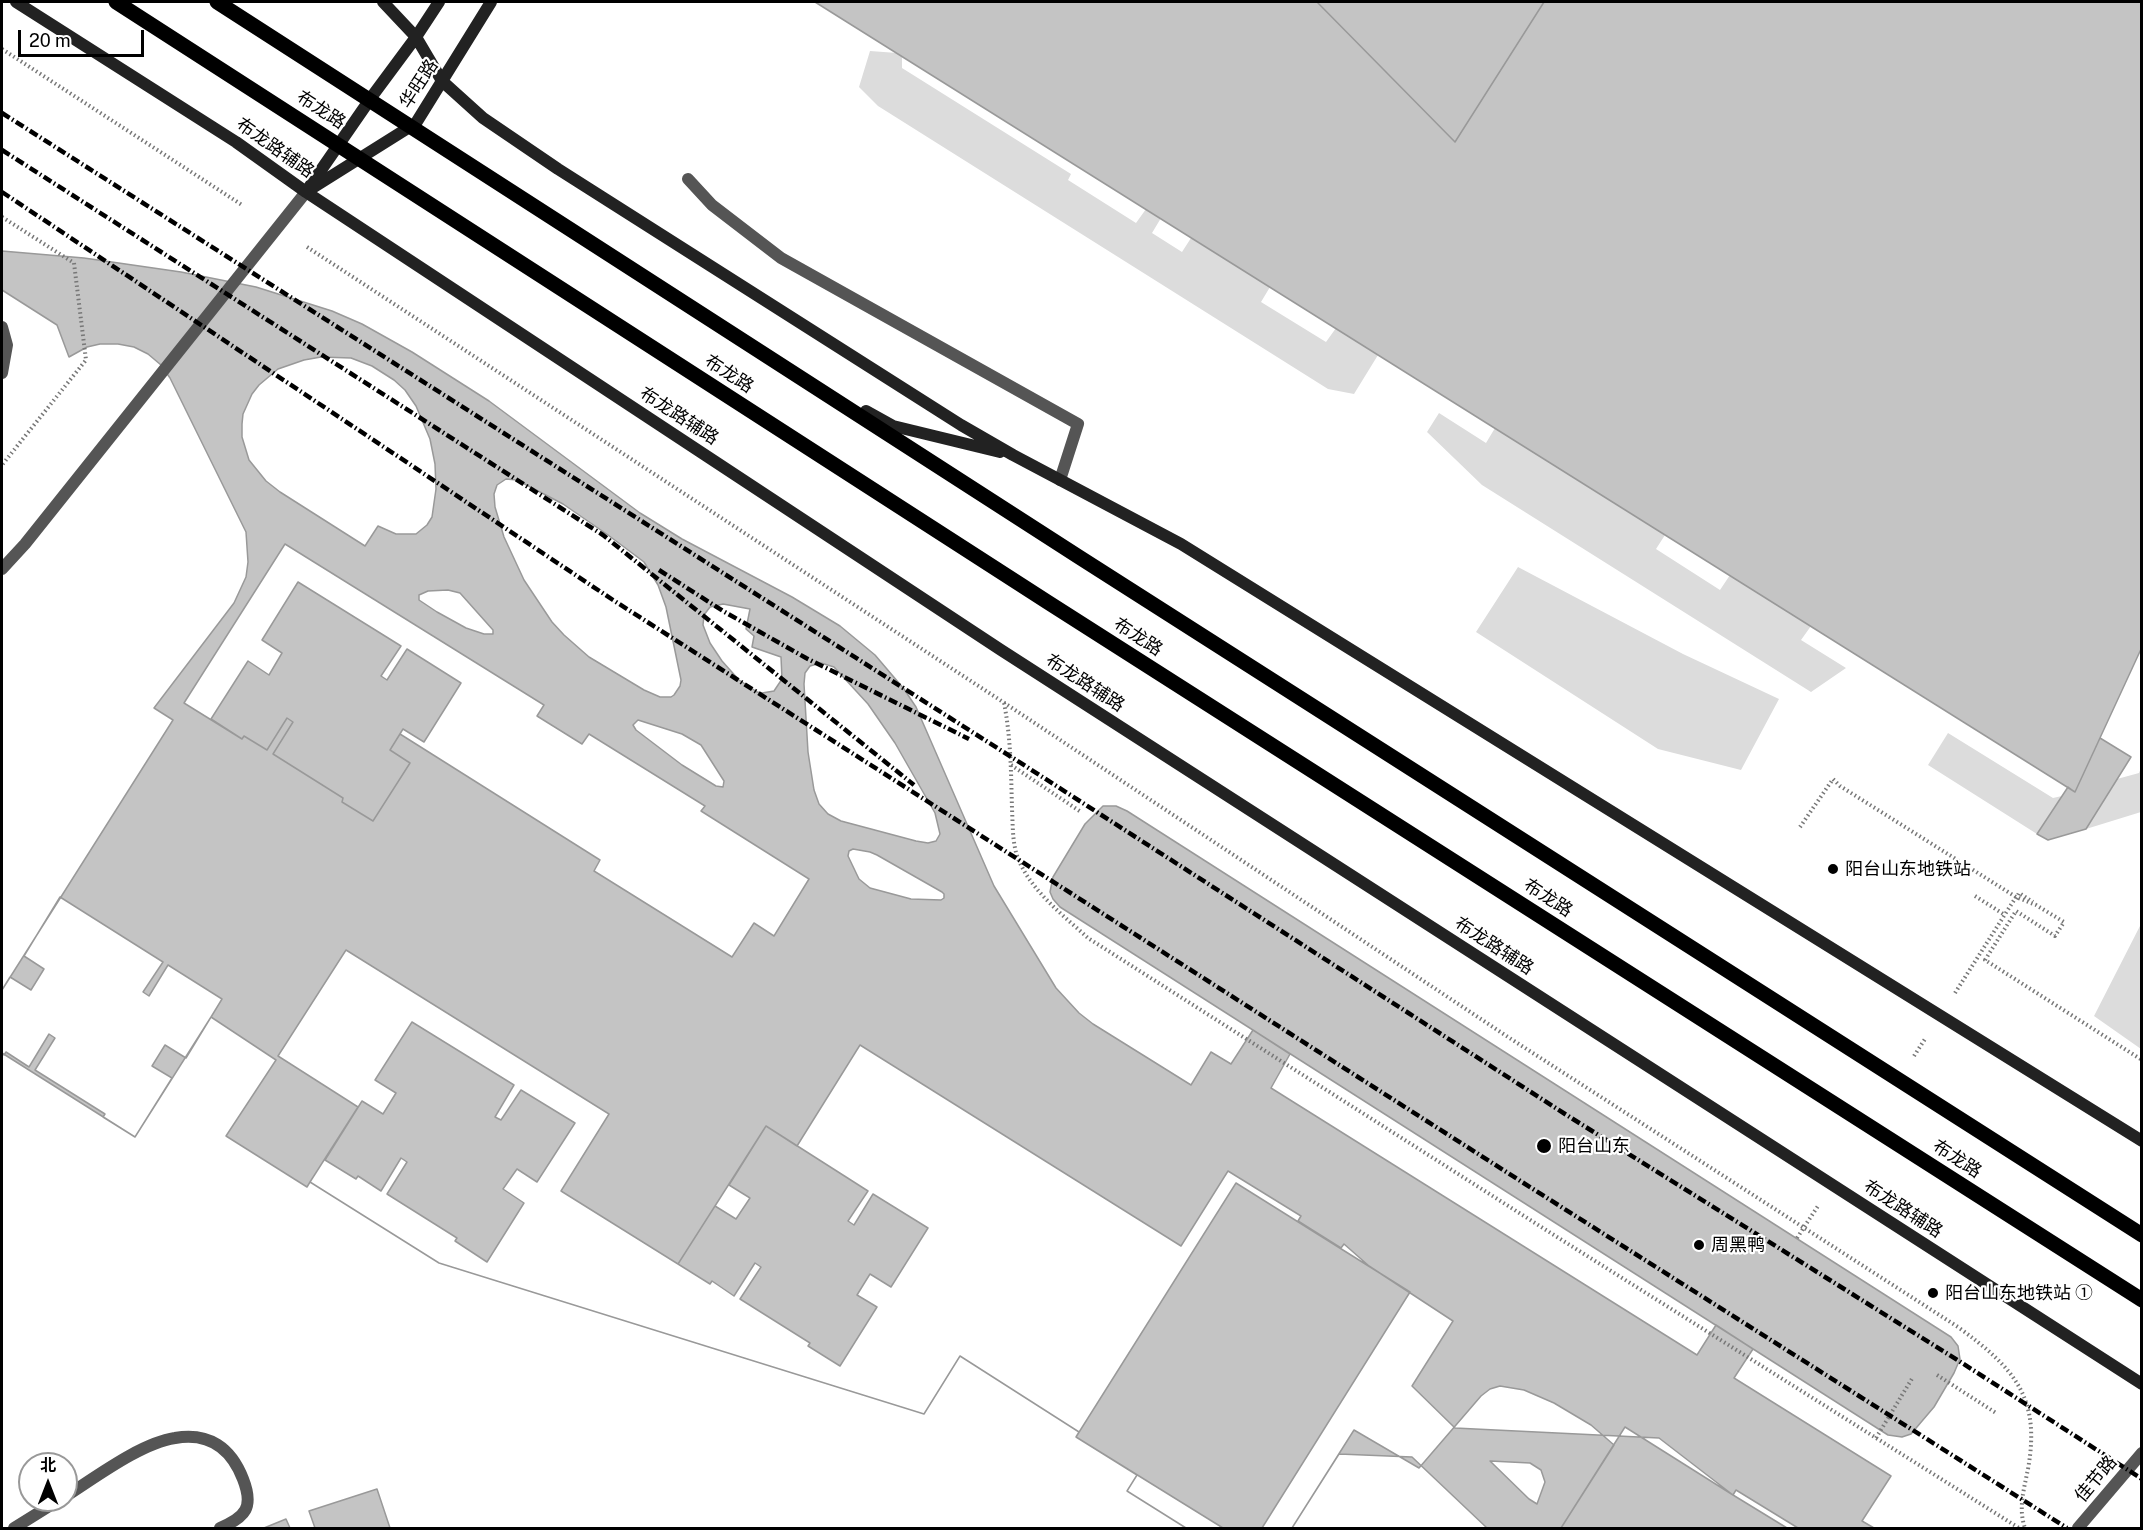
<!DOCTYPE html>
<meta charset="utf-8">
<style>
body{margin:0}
#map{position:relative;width:2143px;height:1530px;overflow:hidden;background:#fff;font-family:"Public Sans","Noto Sans SC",sans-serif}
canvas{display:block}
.frame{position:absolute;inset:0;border:3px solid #000;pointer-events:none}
.north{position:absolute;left:18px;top:1452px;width:60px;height:60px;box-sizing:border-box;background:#fff;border:2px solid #999;border-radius:50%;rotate:0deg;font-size:16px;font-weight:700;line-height:24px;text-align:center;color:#000}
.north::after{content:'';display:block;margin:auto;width:21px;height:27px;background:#000;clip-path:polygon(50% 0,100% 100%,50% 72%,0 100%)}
.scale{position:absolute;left:18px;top:30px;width:126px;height:27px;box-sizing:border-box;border:3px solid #000;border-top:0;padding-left:8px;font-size:18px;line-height:21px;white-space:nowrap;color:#000;-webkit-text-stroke:4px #fff;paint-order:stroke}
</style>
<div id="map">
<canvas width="2143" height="1530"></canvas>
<div class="frame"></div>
<div class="north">北</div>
<div class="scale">20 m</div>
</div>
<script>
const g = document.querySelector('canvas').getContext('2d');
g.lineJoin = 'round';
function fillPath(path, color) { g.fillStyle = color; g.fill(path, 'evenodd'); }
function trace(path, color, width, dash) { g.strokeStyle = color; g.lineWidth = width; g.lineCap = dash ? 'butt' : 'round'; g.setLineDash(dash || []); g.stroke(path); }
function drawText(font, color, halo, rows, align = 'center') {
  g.font = font + ' "Public Sans","Noto Sans SC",sans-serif'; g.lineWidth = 4.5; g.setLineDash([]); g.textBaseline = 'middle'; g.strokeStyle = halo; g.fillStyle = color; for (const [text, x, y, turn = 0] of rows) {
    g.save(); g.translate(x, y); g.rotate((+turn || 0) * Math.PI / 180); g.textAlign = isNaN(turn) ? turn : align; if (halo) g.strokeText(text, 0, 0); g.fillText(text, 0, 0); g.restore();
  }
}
fillPath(new Path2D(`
 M870,51l27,2 5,3v12l169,106 -3,6 68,43 10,-14 15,9 -9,15 30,19 9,-14 79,49 -9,15 65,40 10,-14 42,27 -24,39 -26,-5 -450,-283 -19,-19z
 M1439,413l47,30 9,-15 170,107 -9,14 64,41 10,-15 81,51 -10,14 45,28 -35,24 -329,-207 -55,-53z
 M1518,567l165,87 96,45 -38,71 -83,-21 -182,-117z
 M1948,733l105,65 9,-2 -25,38 -109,-69z
 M2141,768v44l-55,17 31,-50 22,-6z
 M2141,924v125l-47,-33z`), '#dcdcdc');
const building = new Path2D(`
 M815,2h502l138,140 89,-140h598v645l-67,145z
 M1317,2h227l-89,140z
 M2,251l82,7 97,14 75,15 76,24 30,13 50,28 77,49 151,112 42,26 110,58 48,29 35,29 29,34 12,18 78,179 62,102 23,25 14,11 98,61 20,-33 20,12 22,-34 37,24 -19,34 426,267 19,-30 37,24 -19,29 157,98 -29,45 12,7h-313l53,-83 -23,-20 -37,-22 -30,-13 -24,-4 -10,3 -9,7 -62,72 -65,-38 -62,98h-106l-59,-37 10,-16 -61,-38 3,-5 -119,-76 -36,58 -485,-151 -129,-81 -3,5 -81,-51 50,-76 -65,-43 -76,120 -133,-84v-63l171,-270 -19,-12 80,-105 12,-26 2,-15 -2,-30 -76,-154 -9,-13 -13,-11 -14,-7 -16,-3h-18l-13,3 -18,10 -12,-32 -55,-35zM321,357l30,1 21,8 22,14 11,10 11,16 14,33 5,25 1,25 -4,28 -5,8 -11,9h-20l-18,-8 -13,20 -85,-54 -14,-11 -17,-21 -7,-23v-13l1,-10 9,-20 7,-9 19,-16 26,-9zM506,479l11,1 46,24 45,31 36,27 14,23 8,22 15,73 -1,6 -6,9 -3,2h-11l-16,-7 -55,-33 -25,-22 -12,-13 -28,-42 -20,-43 -9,-30 -1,-13 3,-9zM428,591l20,-1 12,3 33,37v4h-9l-18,-6 -29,-16 -18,-12v-5zM723,604l27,5 -4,20 8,7 -2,11 29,10 1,22 -8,12 -12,2 -5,-1 -18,-12 -17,-19 -12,-18 -7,-18 1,-10 6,-8zM821,663l13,4 34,37 27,39 40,70 5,21 -4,7 -8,2 -12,-2 -75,-20 -13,-7 -9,-10 -5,-14 -6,-38 -4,-68 1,-11 5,-7zM638,720l44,14 19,11 23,36 -1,6 -7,-1 -34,-21 -46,-35 -3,-5zM853,849l17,3 7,3 65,37 2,2v4l-3,2 -30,-1 -41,-11 -11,-9 -11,-23 1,-5z
 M285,544l259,161 -7,11 45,28 7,-10 116,72 -4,5 108,68 -35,57 -20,-13 -22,34 -138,-86 6,-11 -200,-126 -10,16 20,13 -37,58 -31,-19 1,-4 -70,-44 20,-32 -6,-4 -20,32 -23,-14 -2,3 -58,-36z
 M298,582l103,64 -20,30 6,4 20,-31 54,34 -37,59 -21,-13 -13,21 20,13 -37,58 -31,-19 1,-4 -70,-44 20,-32 -6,-4 -20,32 -23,-14 -2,3 -31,-20 37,-58 21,14 13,-22 -20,-13z
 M2100,738l31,19 -45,72 -38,11 -11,-6 31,-47 7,5z
 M1103,806h13l11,5 824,526 7,9 2,13 -6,14 -20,34 -23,27 -9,3 -14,-2 -828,-528 -7,-8 -3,-7 3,-15 32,-53z
 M60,897l103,65 -20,30 6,4 19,-31 54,34 -36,59 -21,-13 -13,21 20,12 -37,59 -32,-20 2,-3 -70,-44 20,-32 -6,-4 -20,33 -23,-15 -2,3 -2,-2v-63l8,-13 21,13 13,-21 -20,-13z
 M346,950l263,164 -48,77 117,73 88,-138 31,20 63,-101 321,201 47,-75 73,45 -3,5 43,27 3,-4 25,22 84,55 -41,65 43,42 204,10 74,57 3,-5 62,38h-311l-75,-71 -73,-3 -47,74h-106l-59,-37 10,-16 -61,-38 3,-5 -119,-76 -36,58 -485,-151 -129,-81 48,-75 -80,-51zM1490,1461l40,2 11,7 4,12 -8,22 -8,-5z
 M412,1022l102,63 -19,32 6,3 20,-30 54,33 -38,59 -20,-13 -14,20 21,14 -37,59 -32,-21 2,-3 -70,-44 20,-32 -6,-4 -20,33 -23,-15 -2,3 -31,-19 37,-59 21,13 13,-21 -21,-13z
 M766,1126l102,65 -20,30 6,4 19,-31 55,34 -37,59 -21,-13 -13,21 20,12 -37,59 -32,-20 2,-3 -70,-44 21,-32 -6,-4 -21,33 -22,-15 -2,3 -32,-20 37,-58 21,13 14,-21 -21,-13z
 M1236,1183l174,109 -148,236h-39l-147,-91z
 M1625,1427l108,68 54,33h-226z
 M377,1489l13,39h-75l-6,-17z
 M286,1519l4,9h-26z`);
fillPath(building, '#c4c4c4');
trace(building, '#999', 1.5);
trace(new Path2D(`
 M2,49l240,156
 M2,217l72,46 12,97 -84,105
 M307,247l696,455 505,335 450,290c56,41 83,70 70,142 -4,20 -10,40 -3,59
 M1004,703c7,35 7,70 8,106 1,18 0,38 8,54 14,30 44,53 68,75l458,292 473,298
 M1011,765l70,47
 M1800,827l33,-48 7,7 176,111 20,8 28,17 -9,14 -39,-25 -31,49 157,100
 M1975,896l30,19
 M2016,899l3,-6 14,9
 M1955,993l61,-96
 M1914,1056l11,-17
 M1797,1238l21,-32
 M1937,1375l59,38
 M1876,1438l37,-61`), '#777', 4, [1.5, 3]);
trace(new Path2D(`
 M688,179l24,26 69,53 297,166 -18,56
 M66,1496c30,-19 75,-53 109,-58 34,-6 56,10 68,41 11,28 3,38 -23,49
 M14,1528l45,-28`), '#555', 12);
trace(new Path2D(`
 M2,327l5,18 -5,28
 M2,569l23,-25 281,-352
 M2078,1528l64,-75`), '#555', 12);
trace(new Path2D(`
 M16,2l220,140 70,50 695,458 1141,734
 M383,2l33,35 26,44 41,37 75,51 403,256 52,30 168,89 961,597
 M310,186l63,-91 43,-58 23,-35
 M306,192l110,-69 75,-121
 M866,411l27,15 107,26`), '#222', 12);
trace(new Path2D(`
 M116,2l933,601 1093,697
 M217,2l862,555 1063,678`), '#000', 15);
trace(new Path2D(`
 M2,113l1025,654 538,347 394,247 183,118
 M2,150l601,385 311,250
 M2,192l611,408 909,582 545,346
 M659,570l64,41 83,47 163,81`), '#000', 4.5, [9, 3, 1.5, 3]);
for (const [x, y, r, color] of [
 [1833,869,6,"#000"],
 [1544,1146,8,"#000"],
 [1699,1245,6,"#000"],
 [1933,1293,6,"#000"]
]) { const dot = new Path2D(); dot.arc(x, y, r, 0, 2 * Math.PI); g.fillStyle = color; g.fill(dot); trace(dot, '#fff', 2); }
drawText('18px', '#000', '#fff', [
 ["华旺路",419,84,-57],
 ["布龙路",321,110,33],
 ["布龙路辅路",275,148,35],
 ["布龙路",729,374,33],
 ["布龙路辅路",679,416,33],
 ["布龙路",1138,637,33],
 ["布龙路辅路",1085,683,33],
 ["布龙路",1548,898,33],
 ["布龙路辅路",1494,946,33],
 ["布龙路",1957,1159,33],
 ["布龙路辅路",1903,1209,33],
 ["佳节路",2096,1479,-50]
]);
drawText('18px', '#000', '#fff', [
 ["阳台山东地铁站",1845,869],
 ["阳台山东",1558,1146],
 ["周黑鸭",1711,1245],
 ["阳台山东地铁站 ①",1945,1293]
], 'left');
</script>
